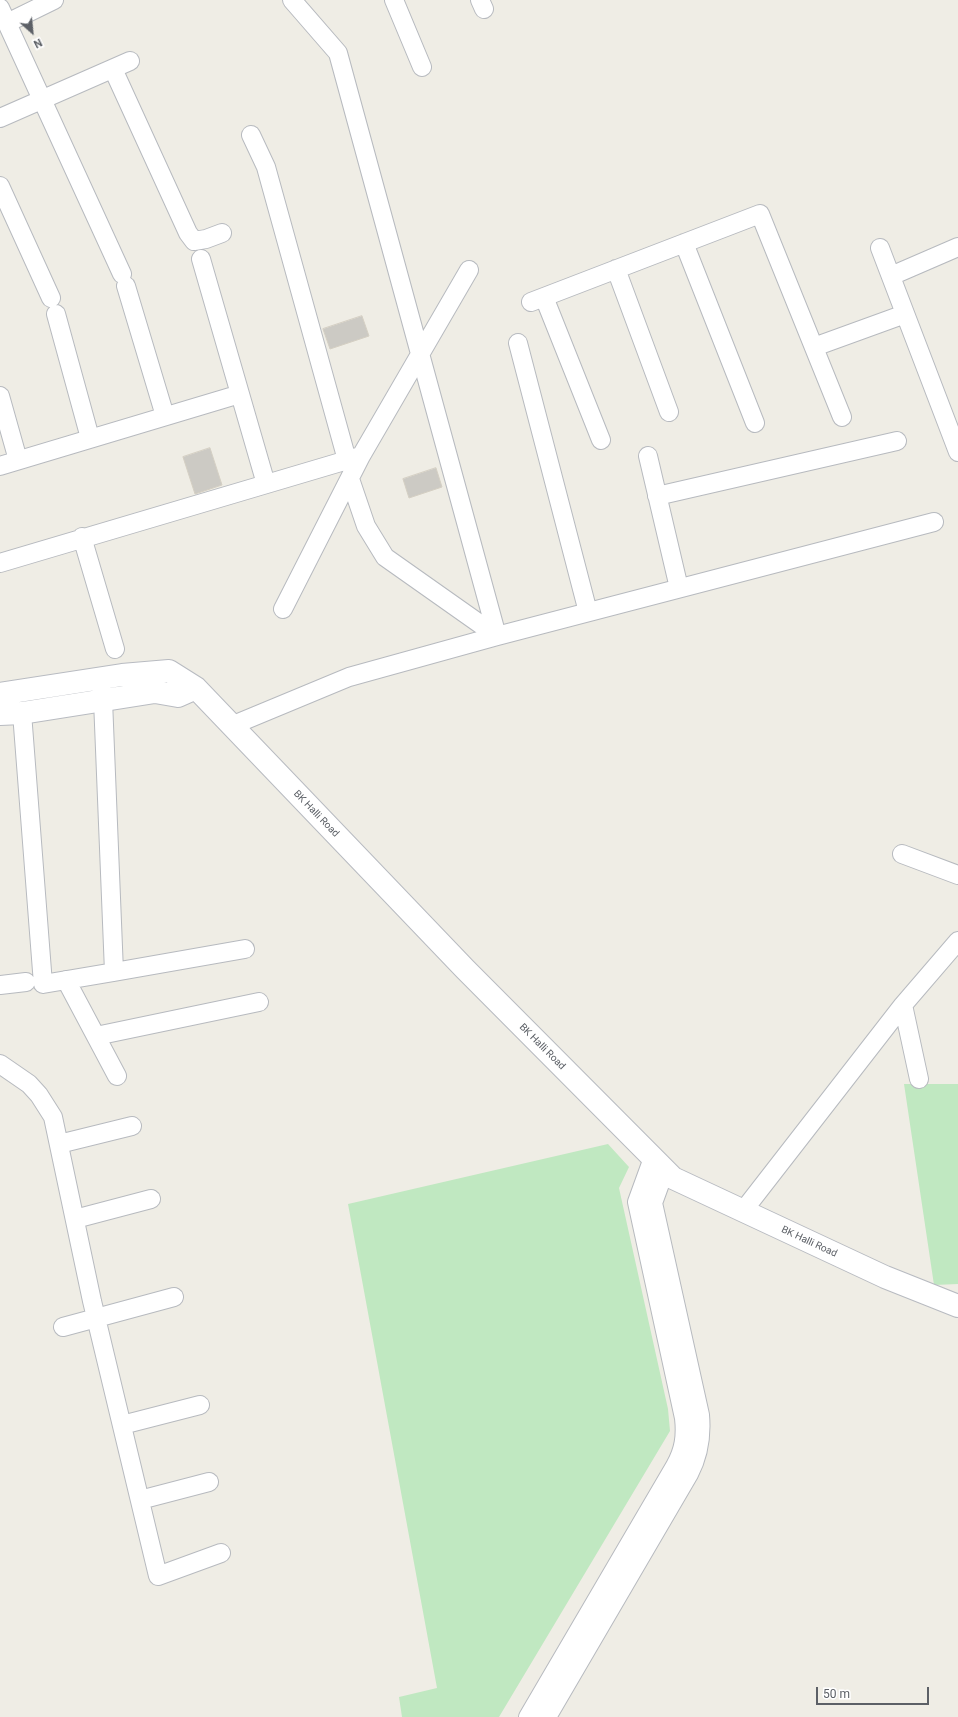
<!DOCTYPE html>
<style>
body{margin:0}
#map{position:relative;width:958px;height:1717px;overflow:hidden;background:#efede5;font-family:Roboto,sans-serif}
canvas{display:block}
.north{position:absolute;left:12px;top:12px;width:40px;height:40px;-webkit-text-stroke:3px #fff;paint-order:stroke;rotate:153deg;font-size:11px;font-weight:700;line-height:16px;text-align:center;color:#5c6066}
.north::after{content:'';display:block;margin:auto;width:14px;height:18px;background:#5c6066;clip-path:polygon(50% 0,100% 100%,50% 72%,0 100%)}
.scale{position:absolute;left:816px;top:1687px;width:113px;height:18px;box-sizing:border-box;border:2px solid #5c6066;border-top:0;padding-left:5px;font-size:12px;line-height:14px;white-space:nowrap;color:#5c6066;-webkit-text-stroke:3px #fff;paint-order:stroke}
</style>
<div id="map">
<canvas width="958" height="1717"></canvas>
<div class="north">N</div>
<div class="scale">50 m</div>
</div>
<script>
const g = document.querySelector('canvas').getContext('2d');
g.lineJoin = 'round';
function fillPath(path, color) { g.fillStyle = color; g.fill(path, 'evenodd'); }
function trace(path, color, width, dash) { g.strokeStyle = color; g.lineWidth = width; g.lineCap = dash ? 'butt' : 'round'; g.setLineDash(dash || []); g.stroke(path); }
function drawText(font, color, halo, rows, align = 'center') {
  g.font = font + ' Roboto,sans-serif'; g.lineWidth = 3; g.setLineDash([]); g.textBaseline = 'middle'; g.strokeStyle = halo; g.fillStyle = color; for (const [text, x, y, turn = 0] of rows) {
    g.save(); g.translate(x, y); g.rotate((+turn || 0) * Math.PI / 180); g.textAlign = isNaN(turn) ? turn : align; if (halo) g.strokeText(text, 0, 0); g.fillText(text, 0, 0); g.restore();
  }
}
fillPath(new Path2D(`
 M904,1084h54v200l-24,1z
 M608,1144l21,23 -10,21 49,221 2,22 -171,286h-97l-3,-20 38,-9 -89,-484z`), '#c0e8c1');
const building = new Path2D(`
 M362,316l7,20 -39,13 -7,-20z
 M210,448l12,37 -27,9 -12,-37z
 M436,468l6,19 -33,11 -6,-19z`);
fillPath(building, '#cccac4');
trace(building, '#d4cfc3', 1);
const minor = new Path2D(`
 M292,0l46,53 159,583
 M394,0l28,67
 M480,0l4,9
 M0,8l122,266
 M7,23l47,-23
 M113,69l75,164 6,8 12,-2 16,-6
 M0,118l130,-57
 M251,135l15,32 81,293
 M0,186l51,112
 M684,243l71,180
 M880,248l78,204
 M201,259l65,225
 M616,269l53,143
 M891,276l67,-29
 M126,286l39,130
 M544,297l57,143
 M531,302l229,-88 82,203
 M56,314l34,124
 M518,343l70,269
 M814,347l91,-33
 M0,396l18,64
 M648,456l31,132
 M0,466l240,-72
 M350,479l16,47 19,31 112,79
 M657,496l240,-55
 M82,537l33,112
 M0,563l361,-107
 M283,609l78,-153 108,-186
 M101,686l2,14 11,272 131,-23
 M22,713l21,271 71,-12
 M231,726l118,-49 148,-41 437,-114
 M902,854l56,21
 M66,980l51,96
 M0,985l26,-3
 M903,1005l16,74
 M96,1036l163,-34
 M0,1064l29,20 10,11 14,22 39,184 66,275 63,-23
 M59,1144l73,-18
 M743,1211l160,-206 55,-64
 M75,1219l76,-20
 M63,1327l111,-30
 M122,1425l78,-20
 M140,1500l69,-18
 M528,1717l147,-251c9,-16 11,-30 9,-48l-47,-216 16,-44
 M547,1717l142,-243c10,-19 13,-37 11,-59l-47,-212 12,-33`);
const secondary = new Path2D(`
 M0,694l122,-19 47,-4 27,17 269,281 208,209 212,99 73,29
 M0,714l22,-1 133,-21 23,4 18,-8`);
trace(minor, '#b7babf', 20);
trace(secondary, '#b8bbc1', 24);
trace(minor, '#fff', 18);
trace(secondary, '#fff', 22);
drawText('10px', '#5c6066', '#fff', [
 ["BK Halli Road",316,814,46],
 ["BK Halli Road",542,1047,45],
 ["BK Halli Road",809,1242,25]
]);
</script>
